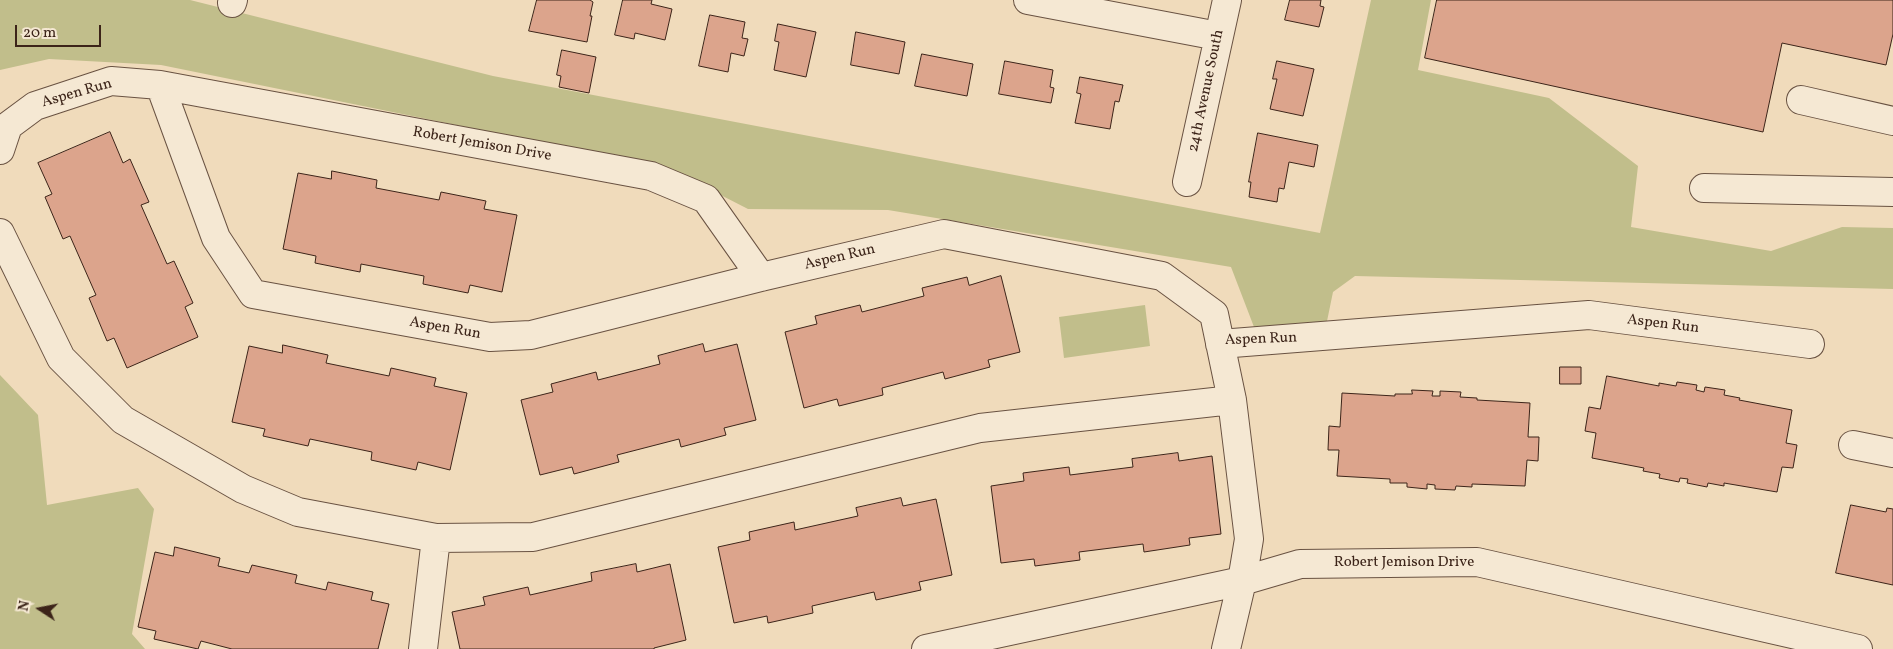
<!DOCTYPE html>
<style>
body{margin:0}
#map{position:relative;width:1893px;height:649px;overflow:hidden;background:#f0dbbb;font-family:Vollkorn,serif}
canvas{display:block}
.north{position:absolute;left:15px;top:584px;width:50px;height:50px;-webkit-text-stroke:4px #f5e8d3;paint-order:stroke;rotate:281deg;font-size:14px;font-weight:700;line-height:20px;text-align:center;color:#3c2419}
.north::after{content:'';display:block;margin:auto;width:18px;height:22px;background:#3c2419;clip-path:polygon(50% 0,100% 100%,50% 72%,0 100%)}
.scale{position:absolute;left:15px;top:25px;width:86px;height:22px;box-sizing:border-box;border:2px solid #3c2419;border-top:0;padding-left:6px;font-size:15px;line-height:18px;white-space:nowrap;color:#3c2419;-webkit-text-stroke:4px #f5e8d3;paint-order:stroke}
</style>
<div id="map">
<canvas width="1893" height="649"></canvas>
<div class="north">N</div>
<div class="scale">20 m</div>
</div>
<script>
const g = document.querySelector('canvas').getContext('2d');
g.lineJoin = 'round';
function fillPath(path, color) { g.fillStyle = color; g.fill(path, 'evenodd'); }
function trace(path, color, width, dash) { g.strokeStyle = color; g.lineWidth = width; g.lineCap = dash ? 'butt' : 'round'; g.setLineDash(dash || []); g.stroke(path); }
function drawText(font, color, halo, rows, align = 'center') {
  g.font = font + ' Vollkorn,serif'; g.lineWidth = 4; g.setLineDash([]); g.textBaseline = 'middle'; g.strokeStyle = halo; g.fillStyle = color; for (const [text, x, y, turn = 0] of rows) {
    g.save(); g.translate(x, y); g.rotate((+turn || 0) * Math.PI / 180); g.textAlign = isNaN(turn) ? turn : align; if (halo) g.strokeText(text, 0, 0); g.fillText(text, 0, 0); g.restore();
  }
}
fillPath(new Path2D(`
 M0,0h190l303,76 827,157 51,-233h60l-13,70 131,28 89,68 -7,61 140,24 71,-24 51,1v61l-538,-13 -22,16 -7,34 -72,1 -23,-60 -343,-57 -140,-1 -80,-41 -507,-103 -112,-6 -49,11z
 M1145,305l5,41 -86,12 -5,-41z
 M0,375l38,40 9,90 91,-17 16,21 -22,125 13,15h-145z`), '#c1be8b');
const building = new Path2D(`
 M537,0h53l3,2 -3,14h2l-5,26 -58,-11z
 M623,0h29l-1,4 21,5 -7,31 -30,-7 -1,6 -19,-4z
 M1290,0h31l-1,6 4,1 -5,20 -34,-7z
 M1437,0h456v34l-7,31 -104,-22 -19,89 -338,-74z
 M710,15l35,7 -3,16 6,1 -4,17 -13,-3 -3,19 -29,-6z
 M778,24l38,8 -10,45 -32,-7 5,-28 -4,-1z
 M856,32l49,10 -6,32 -48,-9z
 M562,50l34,7 -7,36 -30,-6 2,-11 -4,-1z
 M922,54l51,10 -6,32 -52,-10z
 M1005,61l48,9 -3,17 4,1 -3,15 -52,-9z
 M1277,61l37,8 -11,47 -33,-7 7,-30h-4z
 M1080,77l43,8 -4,17 -4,-1 -5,28 -35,-6 6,-29 -4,-1z
 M110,132l13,31 7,-4 19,43 -8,3 26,59 7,-3 19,42 -8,4 13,30 -71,31 -13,-30 -7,3 -18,-43 7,-3 -26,-59 -7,3 -18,-42 7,-3 -14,-31z
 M1258,133l60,12 -4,22 -25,-5 -5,27 -5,-1 -2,14 -28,-5 2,-15h-2z
 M332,171l45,9 -1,8 63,12 2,-8 45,9 -2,8 33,6 -15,77 -32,-7 -2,8 -45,-9 1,-8 -63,-12 -1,8 -45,-9 1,-7 -33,-7 15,-76 33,6z
 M1001,276l19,76 -32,8 2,7 -45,12 -2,-7 -61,16 1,7 -44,11 -2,-7 -33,9 -19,-76 32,-8 -2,-8 45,-11 2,7 62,-16 -2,-8 45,-11 2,8z
 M703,344l2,8 32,-8 19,76 -32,8 2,7 -45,12 -2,-8 -62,16 2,7 -45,12 -2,-7 -32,8 -19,-75 32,-8 -2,-8 45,-12 2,8 62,-16 -2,-8z
 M283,345l45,10 -2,8 63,13 2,-8 45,10 -2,8 33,7 -17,77 -32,-8 -2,8 -45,-10 1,-8 -62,-13 -2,7 -45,-10 2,-7 -33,-7 17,-76 33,7z
 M1560,367h21v17h-21z
 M1607,376l52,10v-3l17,3 1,-4 20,3 -1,5 8,2 1,-5 20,3 -1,5 16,3 -1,2 53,10 -6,33 11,2 -4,23 -11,-1 -5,25 -53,-9v3l-16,-3 -1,4 -20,-4 1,-4 -8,-1 -1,4 -20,-4 1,-4 -17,-3 1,-3 -52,-10 4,-25 -11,-2 4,-24 11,2z
 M1412,390l21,1 -1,5h8v-5l21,1 -1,5 17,1v2l53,3 -2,34h11l-1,24 -11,-1 -2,26 -53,-2v3l-16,-1 -1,4 -20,-1v-4l-8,-1v5l-20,-2v-4h-17v-4l-53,-3 2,-26h-11l1,-24 11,1 2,-34 53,3v-2h17z
 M1178,453l1,8 33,-5 9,78 -32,4 1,7 -46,7 -1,-8 -64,8 1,8 -45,6 -1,-7 -33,4 -10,-77 33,-5 -1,-8 46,-6 1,8 63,-8 -1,-8z
 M901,498l2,8 33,-7 16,76 -33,7 2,8 -45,10 -2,-8 -62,14 1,7 -45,10 -1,-7 -33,7 -16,-76 32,-7 -1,-8 45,-10 1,8 63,-14 -2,-8z
 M1851,505l35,7 1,-4 6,1v76l-57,-12z
 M175,547l45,11 -2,8 31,7 3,-8 45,10 -2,8 31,7 2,-8 45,10 -2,8 18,4 -11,45h-146l-31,-8 -3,8 -44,-10 2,-8 -18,-4 17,-75 18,4z
 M636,564l1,8 33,-8 16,76 -32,8v1h-194l-8,-37 33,-7 -2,-8 45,-10 2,8 62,-14 -1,-8z`);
fillPath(building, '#dca48c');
trace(building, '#3c2419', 1);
const minor = new Path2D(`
 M1028,0l190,36
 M232,3l1,-3
 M160,85l56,153 37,56 237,43 41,-2 230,-58 183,-43 218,42 52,38 18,86 17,139 -7,42 -16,68
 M1801,100l92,21
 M0,150l8,-24 27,-20 76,-25 49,4 491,91 55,23 55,78
 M1187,182l40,-182
 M1704,188l189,4
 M0,233l61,125 62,62 120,69 55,23 138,26 97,-1 447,-109 252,-28
 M1220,344l369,-29 221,29
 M1853,445l40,8
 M423,649l13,-111
 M926,649l316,-68 58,-17 177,-2 381,87`);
trace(minor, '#695242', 30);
trace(minor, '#f5e8d3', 28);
drawText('15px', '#3c2419', '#f5e8d3', [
 ["24th Avenue South",1207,91,-78],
 ["Aspen Run",77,94,-16],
 ["Robert Jemison Drive",482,145,10],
 ["Aspen Run",840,258,-13],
 ["Aspen Run",1663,325,7],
 ["Aspen Run",445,329,10],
 ["Aspen Run",1261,340,-2],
 ["Robert Jemison Drive",1404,563]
]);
</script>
